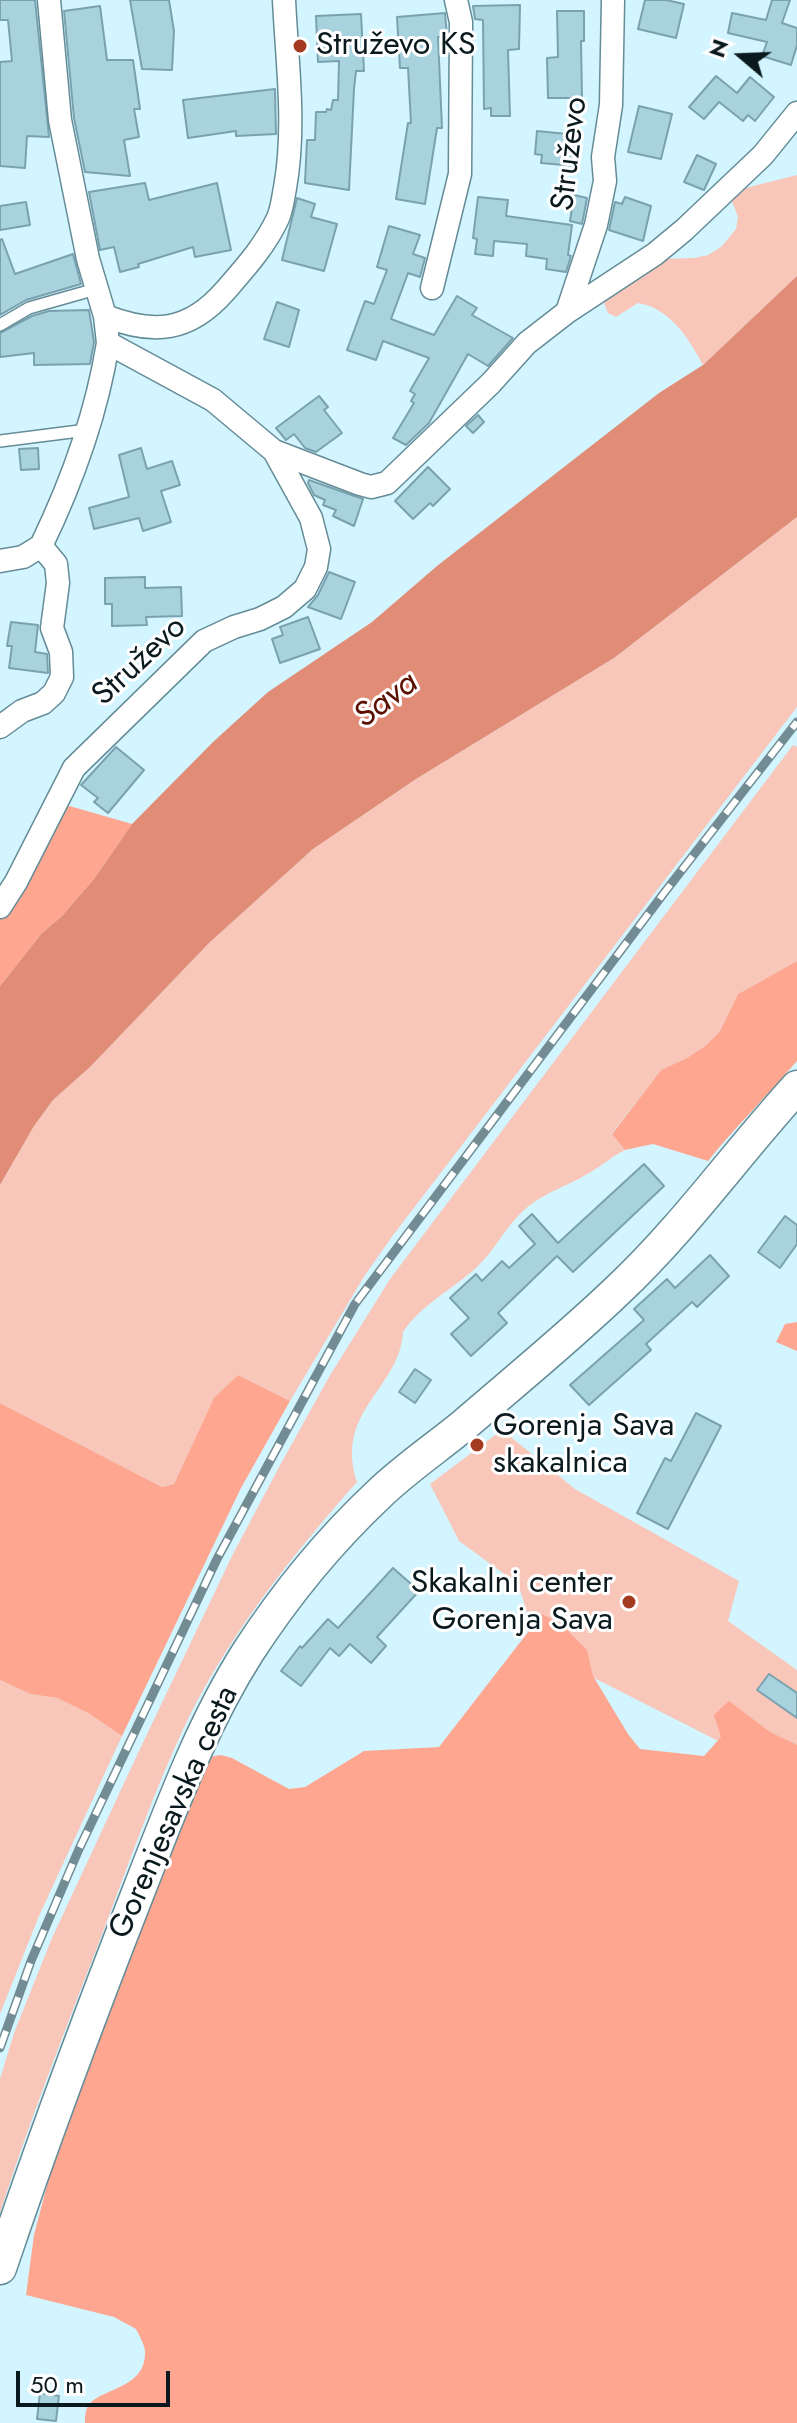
<!DOCTYPE html>
<meta charset="utf-8">
<style>
body{margin:0}
#map{position:relative;width:797px;height:2423px;overflow:hidden;background:#d3f5ff;font-family:Jost,sans-serif}
canvas{display:block}
.north{position:absolute;left:701px;top:16px;width:80px;height:80px;-webkit-text-stroke:6px #fff;paint-order:stroke;rotate:289deg;font-size:22px;font-weight:700;line-height:32px;text-align:center;color:#09191d}
.north::after{content:'';display:block;margin:auto;width:28px;height:36px;background:#09191d;clip-path:polygon(50% 0,100% 100%,50% 72%,0 100%)}
.scale{position:absolute;left:16px;top:2371px;width:154px;height:36px;box-sizing:border-box;border:4px solid #09191d;border-top:0;padding-left:10px;font-size:24px;line-height:28px;white-space:nowrap;color:#09191d;-webkit-text-stroke:6px #fff;paint-order:stroke}
</style>
<div id="map">
<canvas width="797" height="2423"></canvas>
<div class="north">N</div>
<div class="scale">50 m</div>
</div>
<script>
const g = document.querySelector('canvas').getContext('2d');
g.lineJoin = 'round';
function fillPath(path, color) { g.fillStyle = color; g.fill(path, 'evenodd'); }
function trace(path, color, width, dash) { g.strokeStyle = color; g.lineWidth = width; g.lineCap = dash ? 'butt' : 'round'; g.setLineDash(dash || []); g.stroke(path); }
function drawText(font, color, halo, rows, align = 'center') {
  g.font = font + ' Jost,sans-serif'; g.lineWidth = 6; g.setLineDash([]); g.textBaseline = 'middle'; g.strokeStyle = halo; g.fillStyle = color; for (const [text, x, y, turn = 0] of rows) {
    g.save(); g.translate(x, y); g.rotate((+turn || 0) * Math.PI / 180); g.textAlign = isNaN(turn) ? turn : align; if (halo) g.strokeText(text, 0, 0); g.fillText(text, 0, 0); g.restore();
  }
}
fillPath(new Path2D(`
 M797,175v101l-94,89c-14,-26 -33,-57 -65,-62l-22,14 -8,-4 -4,-10 3,-9 52,-35 35,-1 14,-3 13,-8 15,-18 2,-12 -7,-18 11,-10z
 M797,517v190l-403,527 -29,41 -75,126 -52,-26 -24,24 -40,85 -12,3 -162,-84v-218l34,-59 19,-26 37,-33 119,-124 104,-94 103,-70 198,-121z
 M793,745l4,2v214l-59,33 -18,37 -15,15 -18,12 -26,12 -49,63 13,17c-12,6 -20,13 -31,20 -24,16 -54,23 -74,44 -16,16 -26,37 -43,53 -25,23 -54,36 -74,65 -3,57 -69,78 -46,150 -64,72 -126,150 -169,237 -35,73 -61,150 -90,226 -34,88 -69,177 -98,268v-134l14,-46 38,-95 86,-185 94,-197 47,-89 50,-90 61,-98z
 M502,1430l73,59 164,92 -11,40 69,49v111l-258,-131 -21,-66 -59,-43 -29,-57z
 M0,1680l30,14 27,4 31,15 34,23 -83,180 -39,98z`), '#f8c7ba');
fillPath(new Path2D(`
 M66,805l66,19 -38,55 -32,37 -20,17 -42,53v-67l22,-31z
 M797,961v100c-29,34 -61,65 -89,100l-55,-17 -28,6 -13,-16 49,-64 26,-12 18,-12 15,-15 18,-37z
 M797,1322v29l-21,-9 9,-18z
 M238,1375l52,26 -49,87 -119,248 -34,-23 -31,-15 -27,-4 -30,-14v-277l162,84 12,-3 40,-86z
 M542,1614l20,11 25,25 6,26 35,58 12,15 64,7 17,-19 -7,-22 15,-14 41,31 27,13v678h-712c0,-6 0,-13 4,-18 12,-17 57,-16 56,-53 0,-7 -6,-17 -9,-23l-22,-12 -88,-22 8,-60 30,-115 145,-363 12,-2 11,3 57,31 16,-2 59,-36 75,-4z`), '#fea690');
fillPath(new Path2D(`
 M797,276v241l-183,141 -198,121 -103,70 -104,94 -119,124 -37,33 -19,26 -34,59v-199l42,-53 20,-17 32,-37 38,-55 81,-82 55,-50 104,-70 65,-56 222,-173 44,-28z`), '#e18c77');
const building = new Path2D(`
 M0,0h35l14,137 -22,-1 -2,32 -25,-2v-104l12,-1 -4,-41h-8z
 M130,0h39l5,31 -2,39 -30,-1z
 M645,0h21l18,4 -8,34 -38,-9z
 M772,0h18l-8,23 15,5v17l-6,20 -29,-9 5,-14 -39,-9 4,-20 34,7z
 M520,5l-1,44 -11,1 2,66h-19v-8l-7,1 -1,-89 -8,-1 -2,-13z
 M100,6l7,54h26l7,49h-6l5,28 -15,3 6,36 -45,-4 -11,-54 -10,-107z
 M557,11h27v30h-3l1,57h-34l-1,-40 11,-1z
 M445,13l2,23 -9,1 4,91h-5l-12,76 -29,-5 12,-76h3l-3,-55h-8l-3,-51z
 M361,14l3,57h-8l-2,18 -5,101 -44,-7 2,-43h8l1,-28h10l1,-3 4,1 2,-10h5l1,-39 -21,1 -2,-46z
 M716,76l21,17 13,-16 24,20 -19,24 -7,-6 -5,6 -24,-19 -15,17 -15,-12z
 M275,89l1,45 -40,2v-5l-48,7 -5,-38z
 M639,106l33,8 -11,45 -33,-7z
 M537,131l40,4 -2,31 -34,-3 1,-8 -7,-1z
 M697,155l19,9 -12,26 -20,-8z
 M145,183l4,17 68,-17 14,67 -36,7 -2,-10 -55,17 1,3 -19,5 -6,-25 -14,3 -11,-58z
 M574,195l13,3 -5,26 -12,-3z
 M478,197l30,3 -2,16 66,9 -4,30 3,1 -5,16 -20,-3 1,-10 -21,-3 1,-12 -33,-3 -1,15 -18,-2 2,-15 -4,-1z
 M625,197l26,9 -8,35 -34,-11 6,-28 7,2z
 M297,198l18,6 -4,13 26,7 -13,47 -42,-11z
 M26,202l4,23 -30,5v-24z
 M389,226l31,9 -7,19 12,4 -5,19 -12,-4 -1,3 -16,43 43,16 23,-39 20,12 -5,7 41,23 -25,28 -20,-12 -39,69 -23,22 -13,-7 21,-35 -3,-2 4,-7 -5,-3 19,-33 -46,-17 -7,19 -29,-10 18,-49 9,3 13,-34 -10,-3z
 M2,239l13,35 58,-20 8,30 -55,16 -26,15v-75z
 M277,302l22,8 -10,37 -25,-8z
 M89,310l5,32 -4,22 -56,1v-12l-34,4v-24l32,-17 17,-5z
 M319,396l9,11 -4,3 18,23 -26,19 -11,-4 -11,-14 -8,6 -10,-12z
 M478,415l6,7 -11,11 -7,-7z
 M38,448l1,21 -18,1 -2,-21z
 M141,448l6,21 25,-8 8,24 -19,6 10,31 -28,9 -4,-13 -45,11 -5,-21 40,-11 -10,-42z
 M428,467l22,22 -17,17 -3,-3 -17,16 -18,-18z
 M309,480l54,19 -9,27 -21,-10 3,-6 -13,-5 2,-5 -11,-5 -6,-12z
 M329,572l26,10 -14,37 -33,-12 10,-12z
 M145,577v11l36,-1 1,29 -36,1 1,8 -35,1v-22h-7v-26z
 M308,617l12,32 -40,14 -8,-24 11,-4 -3,-8z
 M11,622l27,3 -3,27 12,2 1,19 -39,-5 3,-22h-5z
 M116,747l28,23 -36,43 -14,-11 4,-4 -17,-13z
 M644,1164l20,22 -91,86 -16,-16 -59,57 9,10 -36,33 -20,-22 18,-16 -19,-20 26,-24 6,7 20,-20 7,7 26,-24 -16,-18 13,-12 26,29z
 M785,1216l12,9v19l-17,24 -22,-16z
 M710,1255l19,21 -32,31 -5,-5 -46,42 5,6 -62,55 -19,-20 74,-65 -10,-11 33,-30 8,9z
 M415,1369l16,11 -16,23 -16,-11z
 M696,1413l25,13 -53,103 -31,-16 28,-55 6,3z
 M393,1568l26,23 -42,46 9,9 -15,17 -21,-19 -11,12 -9,-8 -29,38 -20,-15 19,-25 2,2 26,-29 10,9z
 M769,1674l28,19v25l-40,-28z
 M40,2393l19,3 -3,25 -19,-2z`);
fillPath(building, '#a8d3de');
trace(building, '#7aa2ae', 2);
const lane = new Path2D(`
 M0,325l29,-17 67,-19
 M0,441l87,-11`);
const street = new Path2D(`
 M432,288l28,-114 1,-152 -5,-22
 M567,312l29,-87 9,-44 -2,-24 8,-52 2,-105
 M105,316c49,19 84,16 120,-25 20,-23 40,-45 53,-73 4,-9 5,-20 7,-30 11,-62 2,-126 -1,-188
 M274,451l86,33 11,3 16,-4 104,-100 36,-40 40,-31 88,-58 29,-24 79,-75 34,-42
 M0,561l23,-4 18,-11
 M0,727l22,-16 21,-8 11,-10 8,-16 -1,-25 -9,-24 6,-45 -2,-19 -15,-18c31,-64 56,-134 67,-203
 M0,907l16,-25 58,-114 130,-127 30,-14 26,-8 24,-12 21,-18 11,-22 3,-18 -8,-31 -37,-67 -61,-51 -105,-57 -3,-27 -17,-57 -28,-139 -11,-120`);
const secondary = new Path2D(`
 M0,2268c43,-127 90,-253 139,-378 32,-81 62,-164 109,-238 37,-57 82,-112 131,-158 26,-25 57,-46 85,-69 51,-44 105,-88 154,-135 66,-62 118,-136 179,-203`);
trace(lane, '#648c97', 14);
trace(street, '#648c97', 25);
trace(secondary, '#648c97', 35);
trace(lane, '#fff', 11);
trace(street, '#fff', 22);
trace(secondary, '#fff', 32);
const rail = new Path2D(`
 M0,2048l31,-87 48,-112 138,-290 138,-255 309,-411 133,-171`);
trace(rail, '#738c93', 9);
trace(rail, '#fff', 6, [18]);
for (const [x, y, r, color] of [
 [300,46,8,"#a43b20"],
 [477,1445,8,"#a43b20"],
 [629,1602,8,"#a43b20"]
]) { const dot = new Path2D(); dot.arc(x, y, r, 0, 2 * Math.PI); g.fillStyle = color; g.fill(dot); trace(dot, '#fff', 3); }
drawText('32px', '#09191d', '#fff', [
 ["Struževo KS",316,46],
 ["Gorenja Sava",493,1427],
 ["skakalnica",493,1464],
 ["Skakalni center",613,1584,"right"],
 ["Gorenja Sava",613,1621,"right"]
], 'left');
drawText('32px', '#09191d', '#fff', [
 ["Struževo",571,154,-83],
 ["Struževo",140,662,-43],
 ["Gorenjesavska cesta",175,1813,-66]
]);
drawText('italic 34px', '#5b0f00', '#fff', [
 ["Sava",387,701,-37]
]);
</script>
